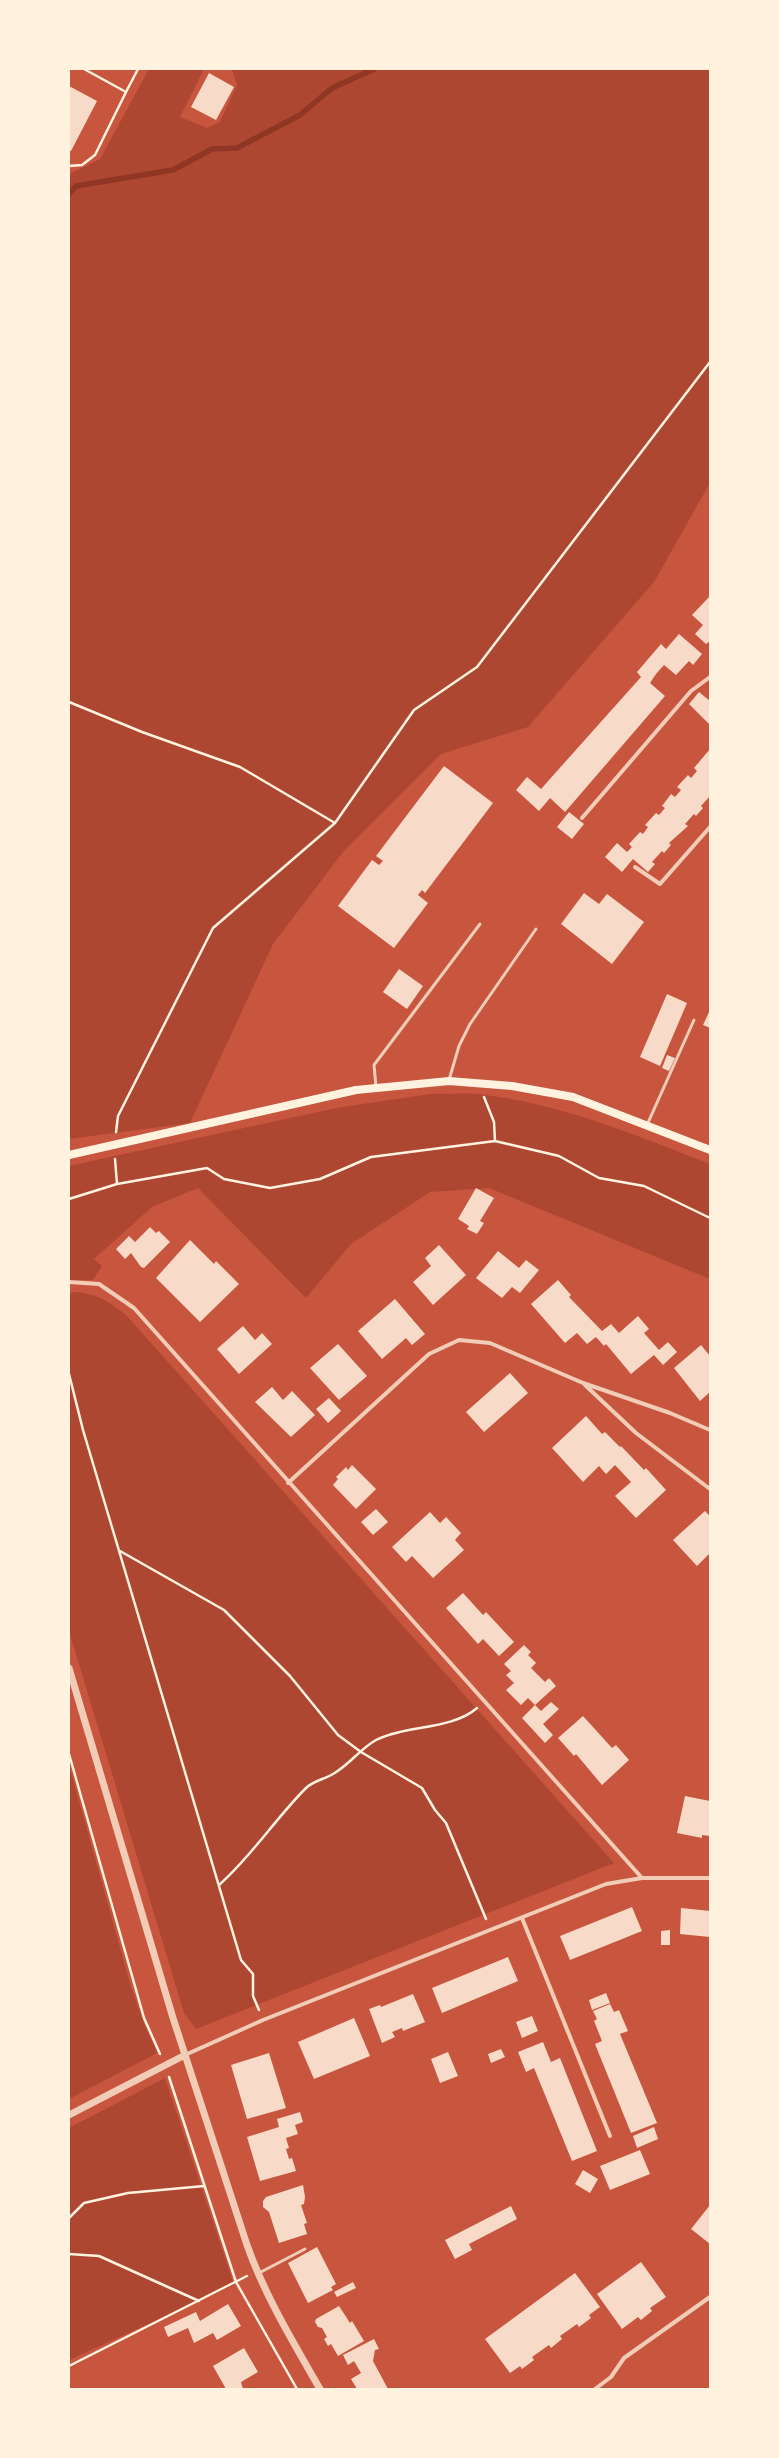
<!DOCTYPE html>
<style>
body{margin:0}
#map{position:relative;width:779px;height:2458px;overflow:hidden;background:#c8553d;font-family:Arial,sans-serif}
canvas{display:block}
.frame{position:absolute;inset:0;border:70px solid #fff3e0;pointer-events:none}
</style>
<div id="map">
<canvas width="779" height="2458"></canvas>
<div class="frame"></div>
</div>
<script>
const g = document.querySelector('canvas').getContext('2d');
g.lineJoin = 'round';
function fillPath(path, color) { g.fillStyle = color; g.fill(path, 'evenodd'); }
function trace(path, color, width, dash) { g.strokeStyle = color; g.lineWidth = width; g.lineCap = dash ? 'butt' : 'round'; g.setLineDash(dash || []); g.stroke(path); }
fillPath(new Path2D(`
 M149,69h55l-24,48 27,11 13,-6 17,-37 -5,-16h478v414l-56,99 -126,145 -87,27 -98,98 -70,92 -83,179 -121,16v-898l14,-6 -14,6v-67l31,-15z
 M430,1094c16,0 33,-1 48,0 82,9 157,41 232,70v115l-221,-91 -59,4 -79,52 -45,54 -108,-110 -46,19 -58,52 8,7 -9,14h-24v-114l267,-58z
 M76,1292c22,2 34,10 51,24l487,547 -418,166 -12,-16 -115,-382v-338z
 M69,1765l62,222 13,37 13,29 -88,46z
 M165,2078l69,207 -165,75v-232z`), '#ae4732');
trace(new Path2D(`
 M69,194l7,-8 97,-16 39,-21 25,-1 63,-33 32,-27 42,-19`), '#8f3625', 5.5);
fillPath(new Path2D(`
 M209,73l25,14 -18,33 -25,-13z
 M69,86l28,15 -26,50h-2z
 M710,596v45l-4,3 -11,-10 8,-9 -11,-10z
 M679,634l23,20 -9,11 -4,-4 -13,14 -12,-10 -8,9 -6,9 15,13 -100,116 -15,-14 -11,13 -23,-21 11,-13 14,12 100,-112 -4,-5 24,-28 5,5z
 M699,692l11,9v24l-21,-21z
 M710,749v47l-9,10 2,2 -7,8 -2,-2 -9,10 3,2 -19,17 2,2 -7,8 -2,-2 -10,11 3,2 -7,8 -15,-13 -11,13 -17,-15 12,-14 10,9 5,-5 -3,-3 11,-12 3,2 5,-7 -3,-2 11,-12 3,2 6,-7 -3,-2 9,-12 4,3 6,-7 -4,-3 11,-12 3,3 6,-7 -3,-3z
 M444,766l49,37 -68,90 -3,-3 -4,5 10,8 -34,45 -56,-42 34,-46 7,5 4,-4 -7,-5z
 M569,812l15,12 -12,15 -15,-12z
 M584,893l15,11 8,-10 37,28 -32,42 -51,-40z
 M399,969l24,17 -16,23 -24,-17z
 M667,994l20,9 -27,63 -20,-9z
 M709,1012l1,1v15l-7,-3z
 M667,1055l8,3 -6,13 -7,-3z
 M476,1188l18,10 -14,23 4,2 -7,11 -10,-5 2,-3 -11,-7z
 M150,1227l6,6 3,-2 11,11 -26,26 -3,-1 -10,-14 -6,6 -9,-10 13,-13 6,6z
 M190,1240l24,24 2,-3 23,23 -39,38 -44,-44z
 M439,1245l27,30 -33,30 -20,-23 18,-16 -6,-8z
 M498,1251l21,17 7,-8 13,10 -19,23 -8,-6 -10,11 -26,-20z
 M558,1280l13,15 -2,2 33,34 9,-7 8,9 19,-17 11,13 -5,4 15,17 9,-8 9,10 -14,13 -9,-10 -23,19 -25,-30 -2,2 -8,-9 -9,7 -10,-11 -12,10 -34,-39z
 M395,1299l30,35 -13,11 -6,-7 -24,21 -24,-28z
 M243,1326l12,14 7,-7 10,11 -33,30 -22,-25z
 M338,1344l29,32 -28,24 -29,-32z
 M701,1345l9,11v36l-10,9 -26,-33z
 M510,1373l18,20 -44,39 -18,-20z
 M272,1387l11,13 9,-9 23,24 -24,22 -36,-35z
 M329,1398l12,13 -13,12 -12,-14z
 M586,1416l16,18 3,-2 15,15 1,-1 23,24 2,-2 20,22 -30,28 -21,-22 16,-14 -16,-17 -9,9 -7,-8 -16,16 -31,-34z
 M352,1465l24,24 -20,20 -23,-24 5,-6 -2,-2 10,-10 2,3z
 M376,1509l12,13 -15,13 -12,-13z
 M705,1511l5,5v37l-13,13 -24,-26z
 M430,1512l10,11 6,-6 15,16 -6,7 9,10 -31,28 -21,-22 -6,6 -14,-15z
 M463,1593l20,22 3,-3 28,30 -15,14 -16,-17 -5,5 -32,-36z
 M524,1645l7,7 -3,3 8,8 -5,5 14,14 4,-4 7,8 -21,19 -7,-7 -7,7 -15,-15 8,-7 -8,-8 5,-4 -7,-7z
 M551,1702l8,7 -16,15 10,11 -8,8 -23,-25 13,-13 6,6z
 M583,1716l29,32 4,-3 13,15 -27,25 -26,-31 -2,2 -16,-18z
 M685,1796l25,5v35l-8,-1v3l-25,-5z
 M632,1907l10,24 -72,29 -10,-24z
 M681,1908l29,3v26l-30,-3z
 M670,1930v15h-9v-14z
 M508,1957l10,24 -76,32 -10,-25z
 M606,1993l4,10 -18,7 -3,-10z
 M413,1994l12,28 -22,9 -1,-3 -10,4 3,5 -13,6 -13,-34 11,-4 1,2z
 M610,2004l4,8 5,-2 9,21 -8,3 37,89 -26,10 -36,-89 7,-3 -8,-20 3,-2 -4,-8z
 M532,2016l6,15 -16,7 -6,-16z
 M354,2018l16,38 -56,23 -16,-37z
 M543,2042l8,20 9,-4 37,93 -25,10 -38,-93 -8,4 -8,-20z
 M501,2049l4,8 -14,6 -3,-9z
 M448,2052l10,24 -18,7 -9,-24z
 M269,2053l17,55 -39,11 -16,-54z
 M300,2112l3,10 -8,3 3,9 -12,4 3,10 -3,1 3,10 3,-1 4,13 -36,10 -13,-44 32,-10 -2,-8z
 M654,2127l4,12 -21,9 -4,-12z
 M640,2150l10,24 -40,16 -10,-24z
 M583,2170l15,9 -8,14 -15,-9z
 M303,2185l2,12 -1,7 -3,1 6,18 -3,1 3,10 -28,9 -10,-31 -6,-5v-6l3,-4z
 M710,2205v39l-19,-15z
 M511,2206l6,13 -48,25 3,6 -17,9 -10,-19z
 M317,2247l19,37 -5,3 2,3 -25,13 -20,-40z
 M641,2262l25,35 -16,11 2,3 -11,9 -3,-3 -16,12 -25,-35z
 M575,2273l25,34 -11,8 2,3 -12,9 -2,-3 -17,12 2,3 -11,9 -2,-3 -17,12 2,3 -12,9 -2,-3 -10,7 -25,-34z
 M353,2282l3,6 -19,9 -3,-5z
 M228,2304l13,22 -24,14 -4,-7 -19,10 -6,-15 -20,9 -4,-10 32,-15 4,9z
 M339,2306l11,17 2,-2 12,20 -26,15 -7,-12 -3,2 -4,-7 3,-2 -5,-9 -4,-1 -3,-5 1,-3z
 M374,2339l5,10 -4,1 -2,11 15,28h-31l-6,-10 10,-6 -7,-12 -6,4 -5,-10z
 M244,2348l14,24 -17,10 2,7h-17l-13,-23z`), '#f7dbc8');
trace(new Path2D(`
 M126,92l12,-23
 M69,166l13,-1 13,-10 31,-63 -42,-23
 M69,702l73,30 98,35 95,56 79,-113 63,-43 233,-305
 M484,1097l10,25 1,19
 M116,1132l2,-16 95,-188 122,-105
 M115,1159l2,25
 M69,1199l48,-15 90,-16 17,11 46,9 50,-9 51,-22 124,-16 64,15 40,22 45,8 66,32
 M69,1374l14,56 158,530 12,14v22l6,14
 M120,1551l104,59 66,66 48,59 23,17 61,36 13,22 11,13 40,96
 M69,1754l75,264 16,36
 M219,1885c33,-29 56,-66 87,-97 7,-7 19,-9 27,-14 16,-9 27,-25 43,-34 30,-15 76,-10 101,-32
 M169,2077l67,205 61,107
 M69,2218l15,-15 44,-10 76,-7
 M69,2254l30,2 100,45
 M69,2366l178,-90`), '#fff3e0', 2.5);
trace(new Path2D(`
 M449,1080l10,-34 11,-22 66,-95
 M376,1087l-2,-22 106,-141
 M647,1125l47,-105
 M259,2273l46,-24`), '#f1ccb7', 3);
trace(new Path2D(`
 M582,818l109,-127 19,-14
 M635,867l25,17 50,-57
 M69,1282l30,2 35,24 508,570
 M585,1385l51,48 74,56
 M288,1483l141,-129 30,-14 31,3 93,40 87,30 40,17
 M522,1918l88,218
 M185,2055l78,-35 343,-136 36,-6h68
 M595,2389l16,-12 13,-19 86,-61`), '#f1ccb7', 4);
trace(new Path2D(`
 M69,1668l104,350 74,227c18,51 46,97 73,144
 M69,2115l116,-60`), '#f1ccb7', 7);
trace(new Path2D(`
 M69,1155l287,-65 93,-9 63,5 61,11 137,53`), '#fff3e0', 8);
</script>
